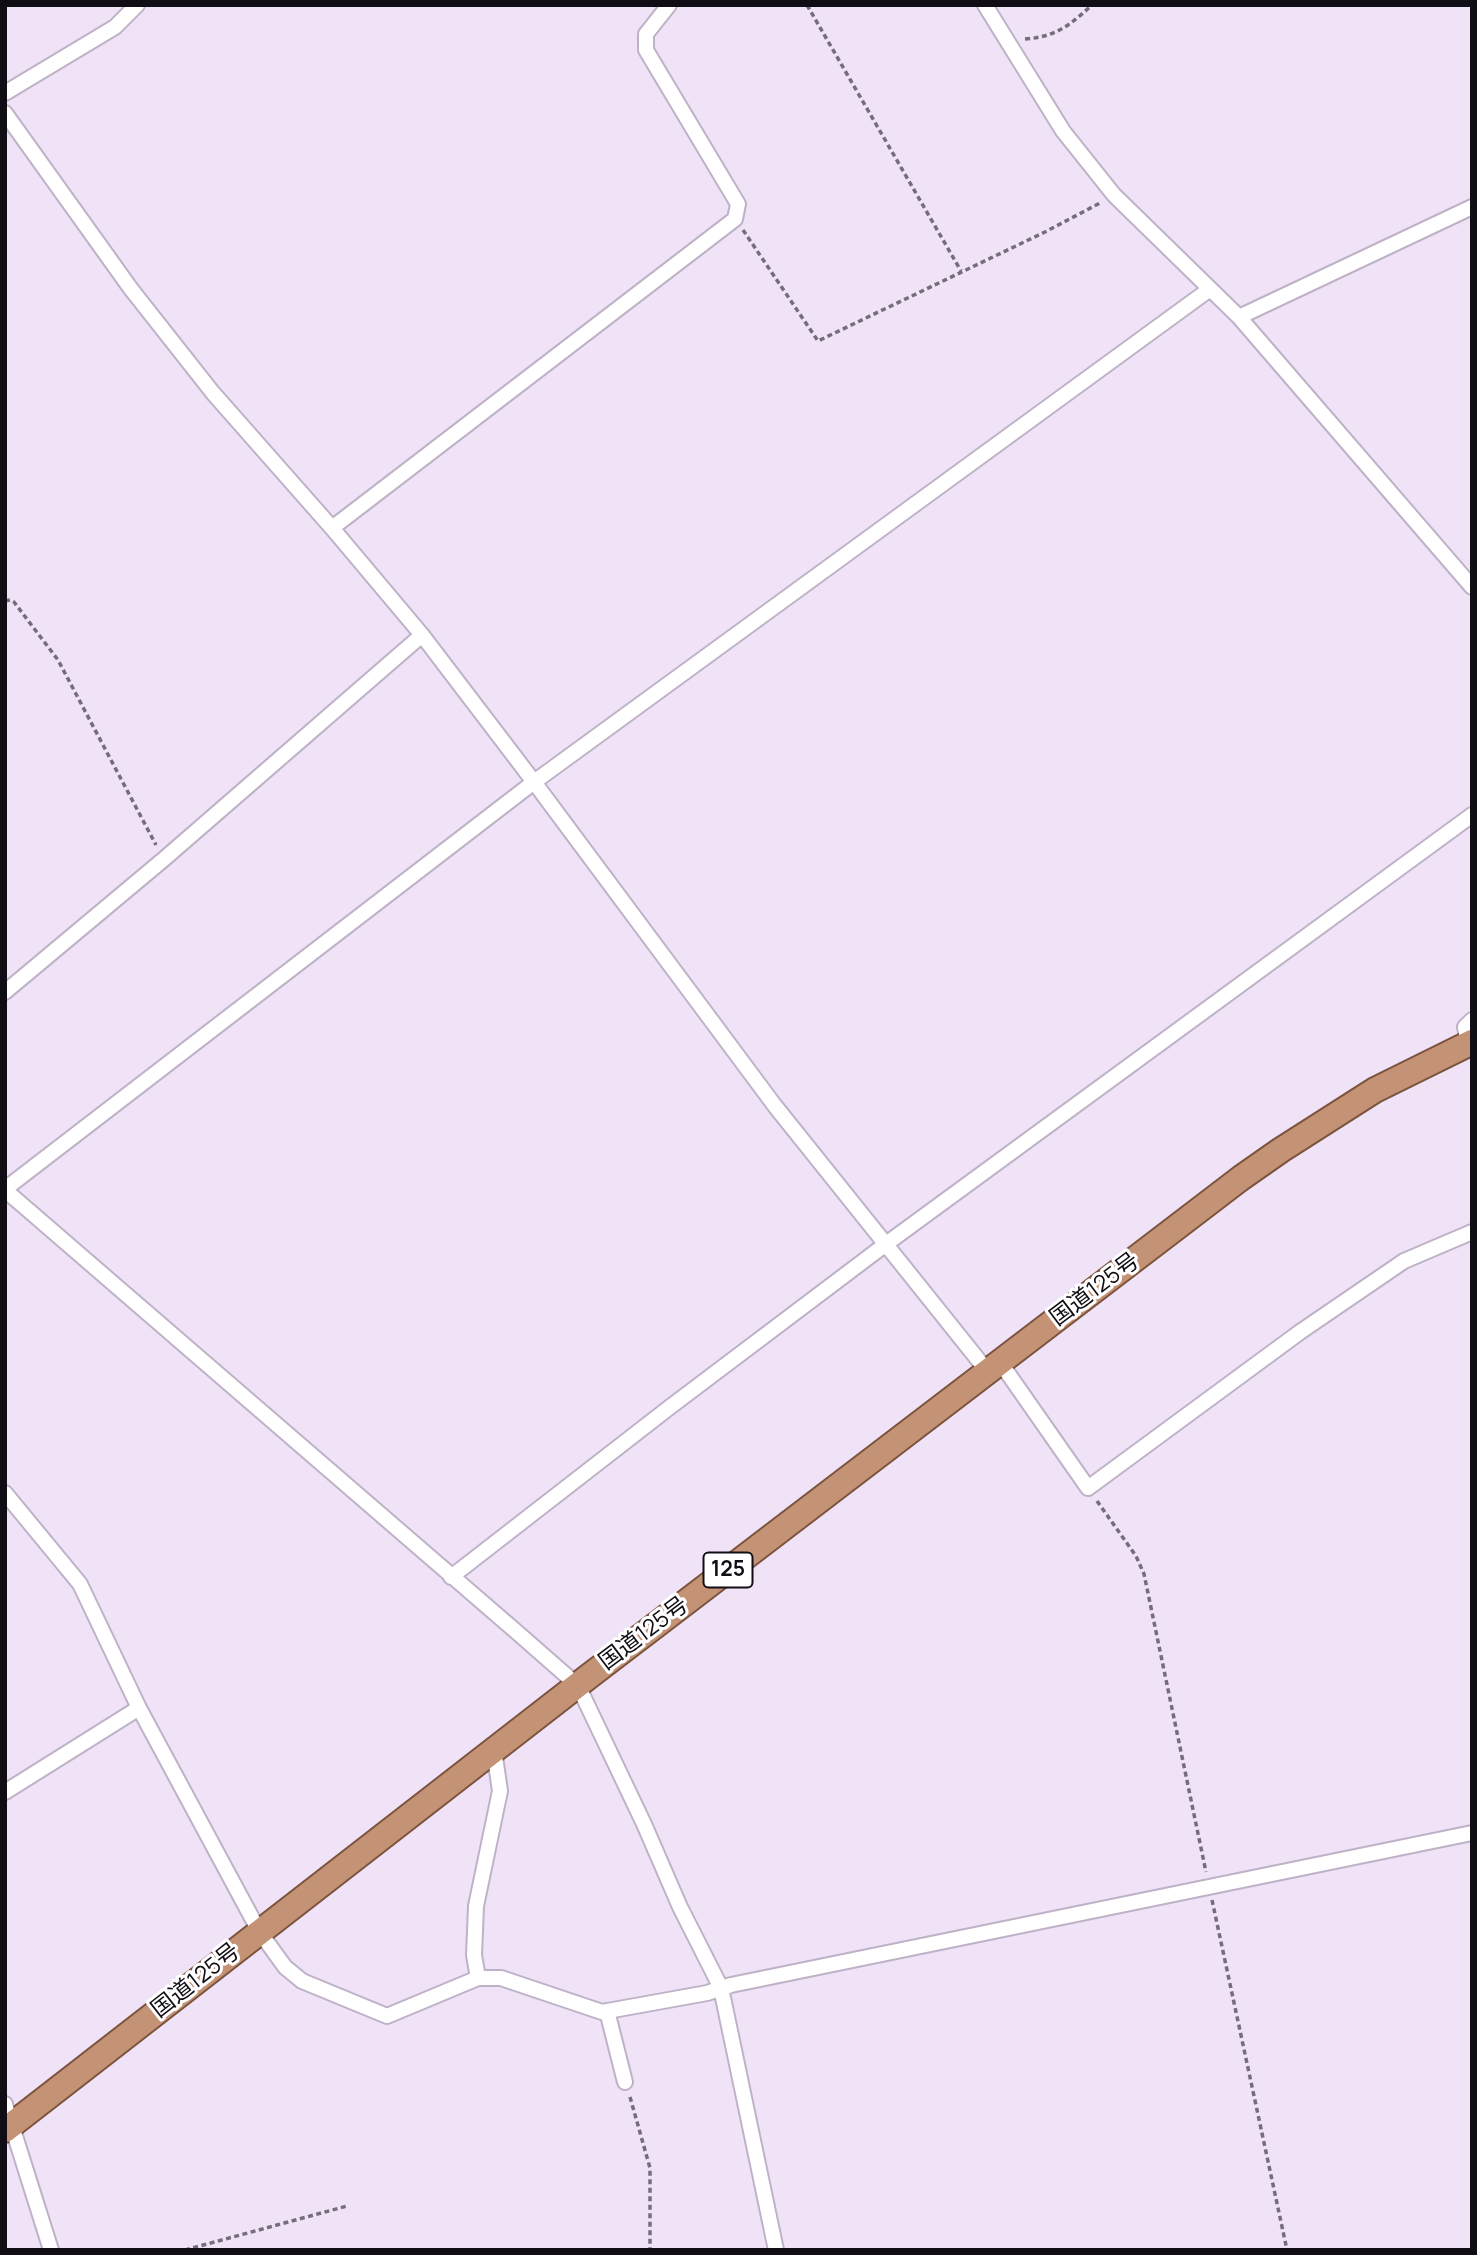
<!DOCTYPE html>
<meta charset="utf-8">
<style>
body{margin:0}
#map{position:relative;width:1477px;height:2255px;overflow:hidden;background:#f0e3f8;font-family:Manrope,sans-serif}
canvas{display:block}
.frame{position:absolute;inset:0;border:7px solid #110d14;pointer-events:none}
</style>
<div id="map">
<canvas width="1477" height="2255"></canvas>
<div class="frame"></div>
</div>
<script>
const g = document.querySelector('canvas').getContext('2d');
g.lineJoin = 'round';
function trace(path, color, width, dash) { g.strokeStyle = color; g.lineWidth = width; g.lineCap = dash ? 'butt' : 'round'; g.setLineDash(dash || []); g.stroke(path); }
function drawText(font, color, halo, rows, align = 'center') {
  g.font = font + ' Manrope,"Noto Sans JP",sans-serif'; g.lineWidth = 6; g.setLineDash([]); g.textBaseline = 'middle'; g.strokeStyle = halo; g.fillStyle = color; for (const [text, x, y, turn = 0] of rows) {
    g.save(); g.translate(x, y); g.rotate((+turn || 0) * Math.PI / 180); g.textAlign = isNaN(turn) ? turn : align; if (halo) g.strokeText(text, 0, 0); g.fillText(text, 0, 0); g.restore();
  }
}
const minor = new Path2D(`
 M985,5l78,126 51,64 125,122 233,270
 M5,93l110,-66 22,-22
 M5,113l126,176 82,104 119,135 90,107 112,147 241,324 213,266
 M1239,317l233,-110
 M332,528l403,-309 3,-15 -92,-154v-16l23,-29
 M5,992l159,-133 258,-224
 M1468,1044l-3,-17 7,-7
 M5,1189l529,-407 676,-493
 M5,1190l514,444 49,43 15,19 61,128 36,83 41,81 55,262
 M1000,1362l88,126 212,-156 104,-71 68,-29
 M5,1493l75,91 59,124 120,223 26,36 17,14 85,35 91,-38h23l101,34 105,-19 24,-8 741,-152
 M451,1577l219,-170 216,-163 586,-429
 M5,1792l134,-84
 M478,1978l-4,-23 2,-49 24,-115 -6,-41
 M607,2011l18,71
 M5,2104l46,146`);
const trunk = new Path2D(`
 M5,2130l583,-453 653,-499 40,-28 94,-60 97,-48`);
trace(minor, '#bfb2c7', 18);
trace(trunk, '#7c533d', 28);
trace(new Path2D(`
 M807,5l154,266
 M1025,39c31,-2 45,-14 67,-34
 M743,230l75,111 227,-109 55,-29
 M5,601l5,-1 4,2 44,58 98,185
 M1097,1501l39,55 8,18 62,298
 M1212,1900l75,350
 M630,2097l20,71v82
 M185,2250l162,-44`), '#756d7b', 3.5, [5, 3.5]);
trace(minor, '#fff', 14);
trace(trunk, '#c49376', 24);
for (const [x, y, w] of [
 [728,1570,49]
]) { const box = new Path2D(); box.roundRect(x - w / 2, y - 17.5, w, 35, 5); g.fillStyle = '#fff'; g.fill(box); trace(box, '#110d14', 2); }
drawText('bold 21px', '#110d14', null, [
 ["125",728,1570]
]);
drawText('23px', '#110d14', '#fff', [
 ["国道125号",1095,1290,-37],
 ["国道125号",644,1634,-37],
 ["国道125号",196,1981,-38]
]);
</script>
